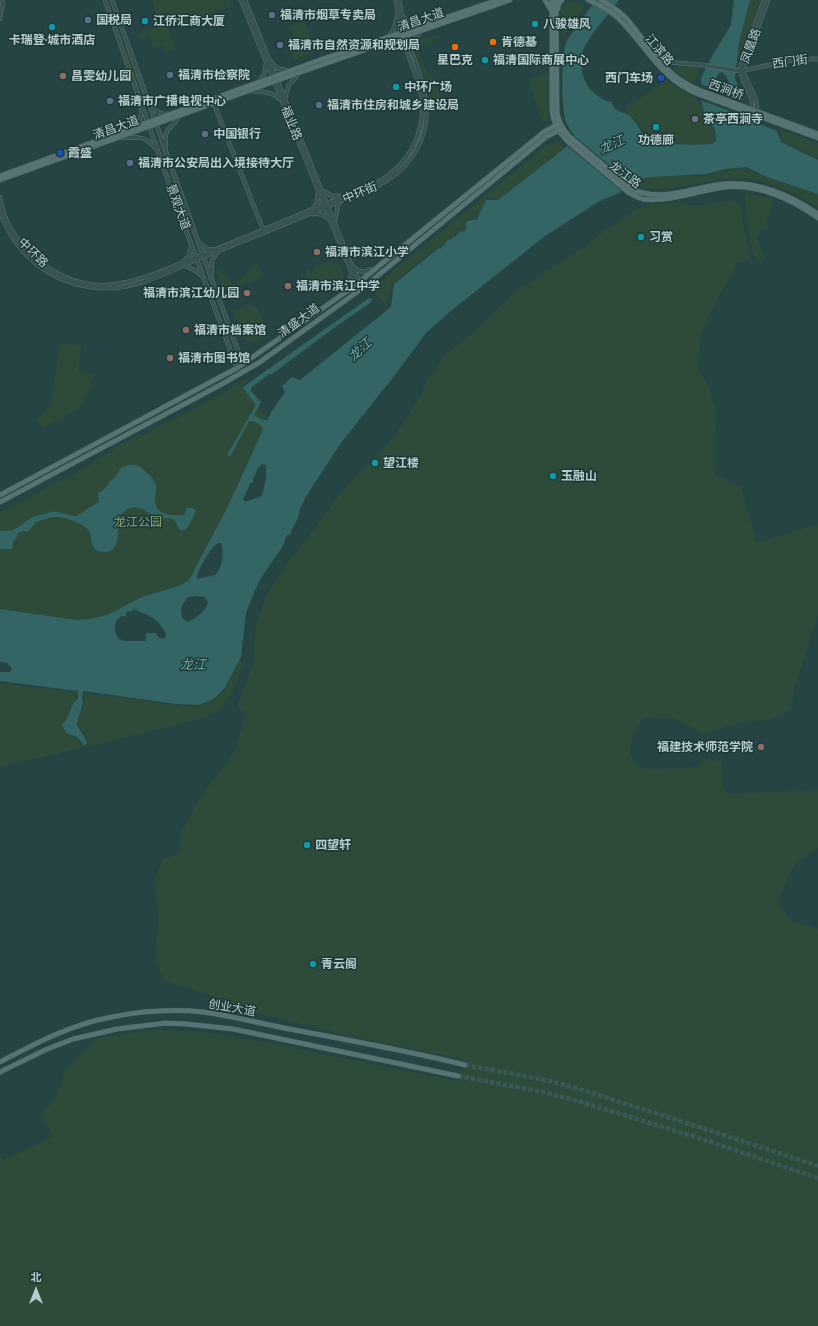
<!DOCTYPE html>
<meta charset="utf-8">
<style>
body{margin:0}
#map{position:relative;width:818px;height:1326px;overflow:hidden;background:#254443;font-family:Raleway,"Noto Sans SC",sans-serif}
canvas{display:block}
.north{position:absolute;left:16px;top:1270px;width:40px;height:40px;-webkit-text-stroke:3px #1e3838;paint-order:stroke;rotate:0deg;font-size:11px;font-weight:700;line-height:16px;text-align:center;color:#b7cccd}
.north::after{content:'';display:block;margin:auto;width:14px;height:18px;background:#b7cccd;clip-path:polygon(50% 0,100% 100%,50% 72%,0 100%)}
</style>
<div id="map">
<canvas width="818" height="1326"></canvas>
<div class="north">北</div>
</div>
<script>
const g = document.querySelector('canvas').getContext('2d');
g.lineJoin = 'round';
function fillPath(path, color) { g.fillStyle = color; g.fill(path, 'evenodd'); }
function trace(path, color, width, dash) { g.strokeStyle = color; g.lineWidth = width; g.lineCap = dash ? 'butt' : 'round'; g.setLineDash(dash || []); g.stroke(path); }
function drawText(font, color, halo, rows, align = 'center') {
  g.font = font + ' Raleway,"Noto Sans SC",sans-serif'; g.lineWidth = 3; g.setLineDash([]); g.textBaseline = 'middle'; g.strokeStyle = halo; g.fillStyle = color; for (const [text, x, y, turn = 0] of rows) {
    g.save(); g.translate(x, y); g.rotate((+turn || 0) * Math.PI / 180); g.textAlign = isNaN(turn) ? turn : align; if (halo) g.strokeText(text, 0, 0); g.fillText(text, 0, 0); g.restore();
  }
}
fillPath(new Path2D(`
 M152,0h78l3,6 -20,6 -2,4 -43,11 7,23 -9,3 -2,-8 -11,3 -3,-10 -10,2 -3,-7 22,-6z
 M750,0h11l-19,58 -5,-2z
 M569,3h5l11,4 -23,32h-1v-30l3,-4z
 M305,21l10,31 -21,8 -6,-18 7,-2 -5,-14z
 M439,34l2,4c-29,10 -24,9 -14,35l7,5 9,24 -9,2 -5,-4 -2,-13 -11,-32 -1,-7 5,-7z
 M124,45l3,1 17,50 -1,2 -2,-1z
 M679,64l21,4 -6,15 -19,-11v-3z
 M546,73l3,1 -1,47 -6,1 -13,-42z
 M662,78c10,6 32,18 38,26 3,4 2,11 5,15 5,8 11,12 10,22l-5,3h-27l-16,-3 -20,-6 -14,-18 -8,-4 3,-10 7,-1 26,-18z
 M780,129l38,14v15l-34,-16 -3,-3z
 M157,140l3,1 18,50 -1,2 -2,-1z
 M557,142l8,6 -67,52 -11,-3 -10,21 -10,2 -3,5 2,1 -2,6 -4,-2 -68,54 -6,22 -15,-17 175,-143 6,-3z
 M745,168l7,2 11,6 55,18v14c-25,-17 -55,-31 -86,-30 -27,1 -78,21 -99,4 17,-9 52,-4 73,-7 13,-3 26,-6 39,-7z
 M745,194h7l21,5c-1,4 -1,7 -1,11 -2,9 -9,7 -3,19l-12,6c1,8 6,15 8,24l-4,6c-13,-7 -15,-57 -16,-71z
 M725,201h10l6,5 3,24 7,29 -15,5 -19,36 -16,33 -3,35 11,20 7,19 -1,68 26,11 15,56h4l58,-18v91l-25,77 -1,18 -25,10 -23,2 -41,12 -27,-15 -31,-2 -12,15 -3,23 9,12 13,2 46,-2 5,-7 19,1 1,27 7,6 88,-4v58l-22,14 -18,37 12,22 28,8v397h-818v-169l4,3 49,-24 -10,-18v-8l8,-5 7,-12 8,-24 30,-30 54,-9 48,1 66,11 193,39 3,-12 5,2 2,-11 -117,-24 -110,-27 -10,-1 -1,-2 -2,-1 -1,-6 -14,-3 -23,-8 -11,-2 -15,-6 -7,-22v-16l3,-22 -3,-21 -1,-21 8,-19 16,-5 1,-19 19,-36 37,-50 10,-36 -9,-7 16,-42 3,-38 5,-16 5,-13 14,-24 69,-90 31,-30 18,-23 22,-32 6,-17 22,-29 17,-12 52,-50 67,-43 16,-13 38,-26h5l10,-4 15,-1 11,-1 10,3h17z
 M326,262c30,-1 17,35 -9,28l2,5 -4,2 -10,-26 4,-2 2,4 4,-6z
 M258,263l5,14 -40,15 -6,-18 -1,-7 18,18z
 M247,305c4,0 7,1 9,3 6,5 11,23 9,30l-8,5 -12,-2 -13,-31 3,-2 2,4 5,-5z
 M60,343l22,3 -4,25 16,3 -10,30 -41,25 -7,-10 14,-12z
 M249,377l1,2 -8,7 1,3 25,29 -38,84 -41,78 -8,5 -39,12 -35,18 -17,4 -13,1 -77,-11v-96l92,-49 -1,-2 49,-28 3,2 9,-5v-2l17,-9v2l64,-34v-1z
 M239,661l5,2c-5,13 -13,37 -24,46 -6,4 -13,7 -20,10l-97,24 -103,24v-84l77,9 -1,6 -14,27c2,10 7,9 14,13 3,2 5,5 8,8l5,-1c-1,-9 -8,-13 -11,-21l6,-22v-9l92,12 21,1 13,-5 8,-5 7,-7z`), '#2e4b3a');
fillPath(new Path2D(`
 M596,0h23c-11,15 -25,30 -34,46 -7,13 -4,33 6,44 5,5 14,12 21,12 1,10 11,9 18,14 7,6 10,17 18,21 16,9 46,8 64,7l4,-3 -1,-11 -11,-17 -2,-10 -1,-25 10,-20 20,-33 3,-25h16l-11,43 -4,35 8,23 -1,16 35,14 4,11 37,18v34l-54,-18 -11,-6 -7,-3 -20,2 -20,5 -54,3 -14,2 -6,2 -13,12 -21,9 -53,34 -98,78 -21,19 -31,42 -54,68 -19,29 -17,26 -5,11 -2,9 -7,13v3l-4,1 -4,11 -22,32 -6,12 -9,23 -5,44 -17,32 -8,8 -7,4 -11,4 -22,-1 -93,-13 -1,10 1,1 -6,22c1,7 9,11 10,20l-3,1 -7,-8 -11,-4 -4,-8 5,-7 7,-16 4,-3v-8l-78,-10v-9h10l2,-4 -5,-5 -7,-1v-53l77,11 13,-1 17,-4 35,-18 39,-12 8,-5 41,-78 33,-73c-1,-5 -8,-8 -14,-8l-19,36 -3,-2 29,-50 -13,-17v-1l126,-89 3,1v2l-2,2 -32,22 -66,49h-3l-18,14v3l10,11 -7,13 8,5h5l5,-9 13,-19 -3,-6 10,-9 8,3 91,-73 3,-23 45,-36 1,1 9,-10 2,1 2,-4 2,1 5,-6 4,1 3,-6 -2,-1 2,-4 10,-2 9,-19h12l67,-52 9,-13c-3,-4 -6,-8 -8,-13 -5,-14 -5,-69 1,-82zM722,72c5,4 7,9 8,16 -11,10 -19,-5 -11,-15zM262,464l4,1v13l-4,18 -17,6 -2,-3 7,-15 3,-2 1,-6 2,-2 1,-5zM218,543h3c3,8 2,24 -5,31 -2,2 -15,4 -19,5 -1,-7 14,-32 21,-36zM196,596l9,1 3,6c-4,10 -11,14 -20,19l-5,-3c-4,-11 -1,-14 5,-22zM134,609c13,6 26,10 32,25l-2,5 -5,-1 -3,-5h-10v8h-21l-6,-2c-5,-6 -5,-13 -2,-20l5,-3h4v-4l6,-1z
 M128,465c7,-1 12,1 17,6 4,3 8,7 10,12 3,5 0,10 0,15 -1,17 15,18 27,17l3,-1 2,-6h5l4,2c0,2 -8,17 -9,18 -3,3 -4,2 -7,2l-6,-11 -7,-1 -9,1c-6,-3 -11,-8 -18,-11 -4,-1 -8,-1 -12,1 -20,8 1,43 -24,43 -15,0 -11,-12 -14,-20 -4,-8 -29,-17 -37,-15 -5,1 -12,3 -17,5l-8,10 -5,-1 -5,2 -2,6 -3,2 -1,8h-12v-18c19,0 16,-4 31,-13 6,-3 13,-4 20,-6 9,-2 17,5 25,4l23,-14 -1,-9 8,-5 4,-7 6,-5 5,-8z`), '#336565');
fillPath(new Path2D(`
 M700,84l45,17 -1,15 -44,-16z
 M572,134l60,50 -9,8 -58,-48z`), '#254443');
trace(new Path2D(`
 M465,1065l76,14 35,9 126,40 116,38
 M458,1076l80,15 33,8 125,38 122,41`), '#3b5858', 4.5, [4.5, 2]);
const minor = new Path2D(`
 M105,0l71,203 61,165
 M112,0l97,272 34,92
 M241,0l114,281 5,8
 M245,0l106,264 7,14 6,9
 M403,17l8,7 11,1
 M0,19l3,-19
 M387,37l6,-6 5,-15
 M388,42l9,2 10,5
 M412,49l1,-7 7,-10
 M658,58l10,4 34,3 38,6 59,-12h19
 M271,62l6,6 11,3
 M259,82l5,-8 2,-10
 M251,91c11,1 20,0 29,8
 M285,98l4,-13 7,-8 2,-4
 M214,104l50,128
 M151,106c5,5 9,9 17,8
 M752,111v-11l-11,-26 -1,-6 24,-68
 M757,113l-1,-13 -12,-26 -1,-5 25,-69
 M134,127l6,-5 2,-15
 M120,138c17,-1 26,-3 37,12
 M166,146c-3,-22 7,-15 13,-30
 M323,191l9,5h9
 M0,197c2,20 14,39 27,53 21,22 50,37 81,35 32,-2 65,-19 94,-30 59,-24 118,-49 176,-73 31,-17 50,-52 43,-88 -3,-20 -14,-38 -19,-58 -3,-12 -4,-24 -6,-36
 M313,209l4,-6 1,-10
 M0,211c16,47 57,77 107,77 29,1 64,-17 91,-29 43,-17 86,-34 128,-52 18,-8 44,-16 60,-26 15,-9 28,-24 35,-41 14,-35 -3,-69 -14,-102 -4,-12 -6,-25 -8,-38
 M312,214c7,-1 13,1 18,6
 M335,220l4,-19
 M199,243l10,7 4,-1
 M183,262l6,-6 3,-11
 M184,265l12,6 7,6
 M353,266c7,7 11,7 19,3
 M211,276l1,-16 6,-8
 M342,293l8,-11 1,-8`);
const major = new Path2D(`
 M545,0l6,10
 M552,0v111c1,12 7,21 15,30l62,52c5,2 9,5 14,6 23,4 58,-9 82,-12 33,-3 66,12 93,31
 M556,0l1,113c2,9 6,17 13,24l62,52c29,14 62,-2 91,-5 35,-3 67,11 95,30
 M588,0c12,5 25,12 34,22 26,27 39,57 76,72l120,44
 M601,0c9,5 18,11 25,18 25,29 35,56 73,72l119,44
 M558,9v-4l4,-5
 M0,176l320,-116 178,-60
 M0,180l298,-107 212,-73
 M0,495l237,-127 116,-81 191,-155 16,-9
 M0,502l222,-118 38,-22 104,-75 182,-150 17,-9
 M0,1062c36,-19 72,-38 112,-45 30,-6 61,-8 91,-5 31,4 62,13 92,18 57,11 114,21 170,35
 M0,1072l45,-22 28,-11 44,-10 49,-6 20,1 47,5 225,47`);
trace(minor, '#5b7373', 4.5);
trace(major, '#465f5f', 5.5);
trace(minor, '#395353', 3.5);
trace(major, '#587373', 4.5);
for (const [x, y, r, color] of [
 [272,15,4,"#5c6f8a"],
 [88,20,4,"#5c6f8a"],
 [145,21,4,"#0f9aa8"],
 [535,24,4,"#0f9aa8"],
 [52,27,4,"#0f9aa8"],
 [493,42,4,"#e8710a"],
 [280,45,4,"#5c6f8a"],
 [455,47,4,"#e8710a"],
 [485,60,4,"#0f9aa8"],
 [170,75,4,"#5c6f8a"],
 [63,76,4,"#8d6e63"],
 [661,78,4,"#1a4fb4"],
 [396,87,4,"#0f9aa8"],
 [110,101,4,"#5c6f8a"],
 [319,105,4,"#5c6f8a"],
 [695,119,4,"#6b7280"],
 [656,127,4,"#0f9aa8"],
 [205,134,4,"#5c6f8a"],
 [60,153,4,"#1a4fb4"],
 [130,163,4,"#5c6f8a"],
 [641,237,4,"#0f9aa8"],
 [317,252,4,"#8d6e63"],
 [288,286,4,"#8d6e63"],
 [247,293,4,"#8d6e63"],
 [186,330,4,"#8d6e63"],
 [170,358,4,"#8d6e63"],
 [375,463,4,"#0f9aa8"],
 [553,476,4,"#0f9aa8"],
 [761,747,4,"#8d6e63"],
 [307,845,4,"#0f9aa8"],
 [313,964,4,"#0f9aa8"]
]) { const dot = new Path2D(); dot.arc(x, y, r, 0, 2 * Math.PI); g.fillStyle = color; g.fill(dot); trace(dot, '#1e3838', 1.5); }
drawText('bold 12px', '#b7cccd', '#1e3838', [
 ["福清市烟草专卖局",280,15],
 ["国税局",96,20],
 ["江侨汇商大厦",153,21],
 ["八骏雄风",543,24],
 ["卡瑞登·城市酒店",52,40,"center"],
 ["肯德基",501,42],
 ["福清市自然资源和规划局",288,45],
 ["星巴克",455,60,"center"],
 ["福清国际商展中心",493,60],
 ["福清市检察院",178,75],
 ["昌雯幼儿园",71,76],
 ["西门车场",653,78,"right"],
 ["中环广场",404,87],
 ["福清市广播电视中心",118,101],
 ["福清市住房和城乡建设局",327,105],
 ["茶亭西涧寺",703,119],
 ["中国银行",213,134],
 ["功德廊",656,140,"center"],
 ["霞盛",68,153],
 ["福清市公安局出入境接待大厅",138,163],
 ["习赏",649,237],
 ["福清市滨江小学",325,252],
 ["福清市滨江中学",296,286],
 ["福清市滨江幼儿园",239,293,"right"],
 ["福清市档案馆",194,330],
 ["福清市图书馆",178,358],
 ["望江楼",383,463],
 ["玉融山",561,476],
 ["福建技术师范学院",753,747,"right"],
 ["四望轩",315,845],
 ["青云阁",321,964]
], 'left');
drawText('12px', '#b7cccd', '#1e3838', [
 ["清昌大道",421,20,-19],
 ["凤凰路",751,46,-70],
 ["江滨路",659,50,49],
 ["西门街",790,62,-8],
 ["西涧桥",726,90,20],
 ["福业路",291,123,68],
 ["清昌大道",116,128,-20],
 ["龙江路",625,175,37],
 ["中环街",360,193,-23],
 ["景观大道",178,207,70],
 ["中环路",33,253,44],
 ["清盛大道",299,321,-36],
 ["创业大道",232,1008,10]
]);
drawText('12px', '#85a473', '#1e3838', [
 ["龙江公园",138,522]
]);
drawText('italic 13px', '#6eaeac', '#1e3838', [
 ["龙江",612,145,-24],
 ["龙江",360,350,-43],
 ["龙江",193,665]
]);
</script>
